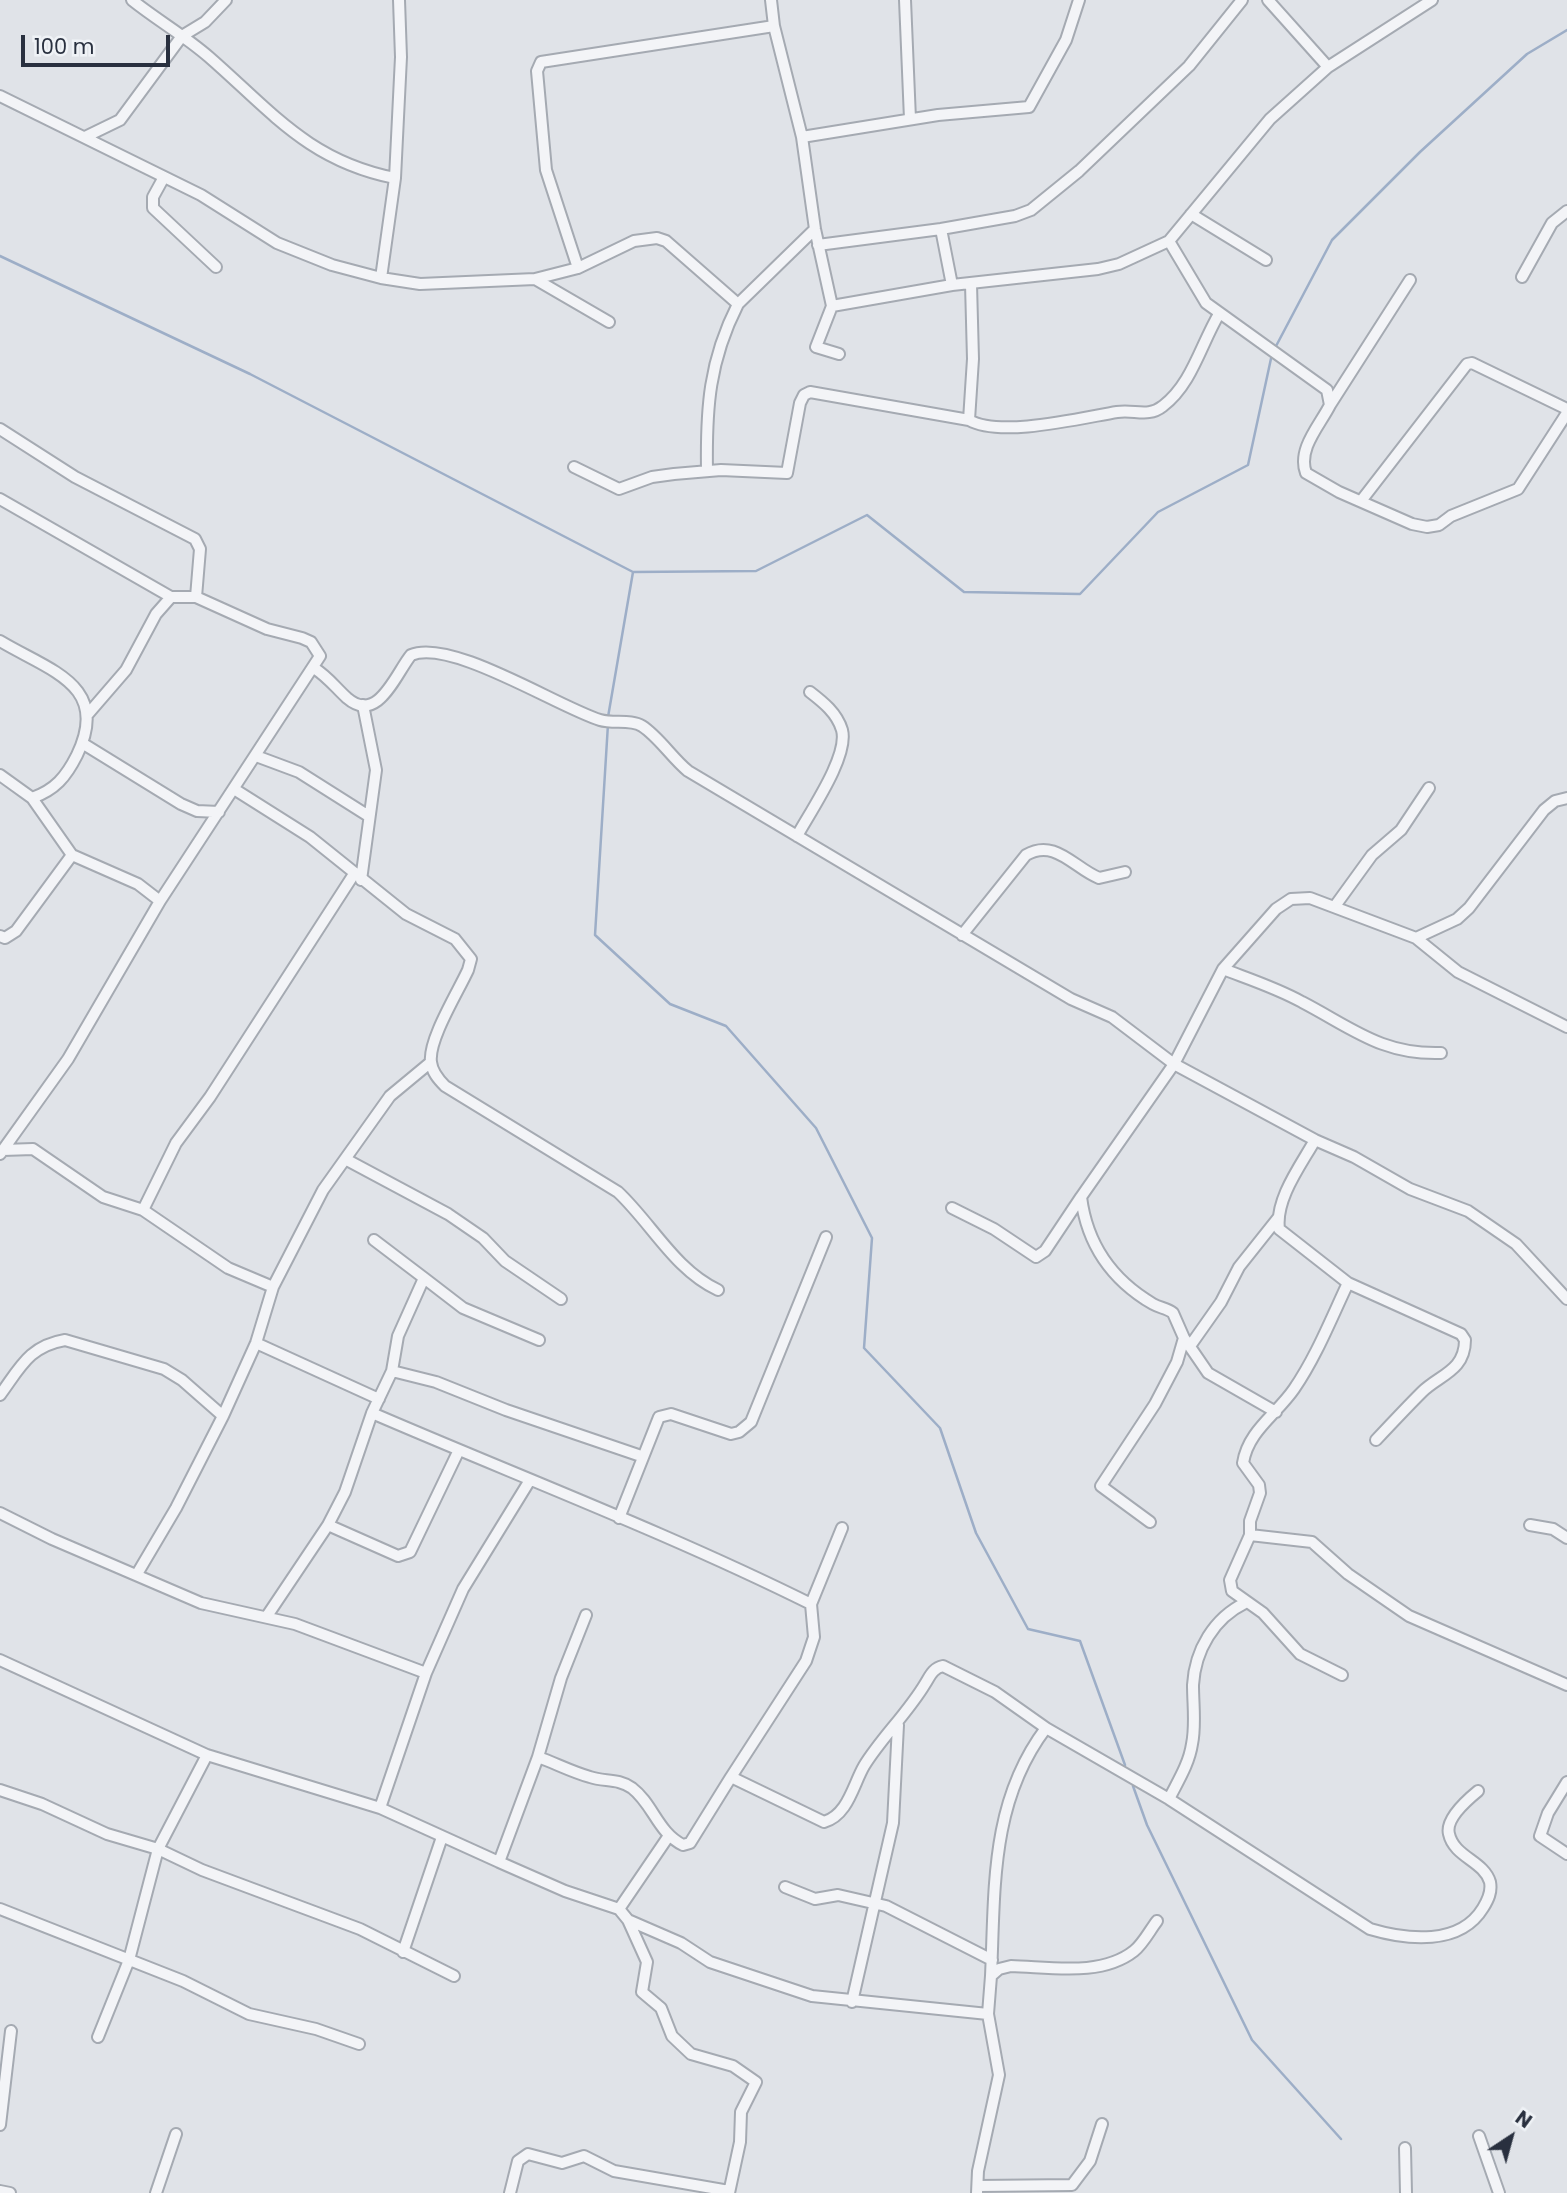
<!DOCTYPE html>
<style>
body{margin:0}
#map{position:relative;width:1567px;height:2193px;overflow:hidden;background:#e0e3e8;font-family:Poppins,sans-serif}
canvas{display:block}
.north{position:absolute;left:1476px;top:2102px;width:70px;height:70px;-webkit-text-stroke:5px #eff2f6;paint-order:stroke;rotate:36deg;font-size:19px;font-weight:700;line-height:28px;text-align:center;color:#29303f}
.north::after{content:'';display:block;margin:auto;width:24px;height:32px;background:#29303f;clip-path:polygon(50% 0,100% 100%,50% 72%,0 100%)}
.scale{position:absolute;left:21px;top:35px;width:149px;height:32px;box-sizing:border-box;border:4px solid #29303f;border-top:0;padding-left:9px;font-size:21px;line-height:24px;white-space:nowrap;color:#29303f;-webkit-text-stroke:5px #eff2f6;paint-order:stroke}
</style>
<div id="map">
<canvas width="1567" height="2193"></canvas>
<div class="north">N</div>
<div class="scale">100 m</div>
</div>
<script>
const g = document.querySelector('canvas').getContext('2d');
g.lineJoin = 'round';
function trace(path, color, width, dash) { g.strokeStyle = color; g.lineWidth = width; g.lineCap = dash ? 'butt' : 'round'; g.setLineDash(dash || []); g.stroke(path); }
trace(new Path2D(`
 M0,256l250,118 383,198 123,-1 111,-56 97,77 116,2 78,-82 90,-47 24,-111
 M1275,348l57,-108 88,-88 107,-98 40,-24
 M608,717l25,-145
 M608,724l-13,211 75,69 56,22 90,102 56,110 -8,110 76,80 36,105 52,96 52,12 45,124
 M1133,1786l14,39 105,215 89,99`), '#9daec7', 2.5);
const street = new Path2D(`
 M132,0c25,20 53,36 77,57 63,55 100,104 186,121
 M771,0l3,26 28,111 13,92 17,77 -16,41 23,7
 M905,0l5,119
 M1268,0l60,67
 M0,96l201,99 76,48 55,22 49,13 39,6 115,-5 43,-11 56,-27 23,-3 9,3 72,63 77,-75
 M85,137l35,-17 62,-84 23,-14 21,-22
 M802,137l136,-22 91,-8 37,-67 13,-40
 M164,177l-11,20v11l63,59
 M1191,214l75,46
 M941,229l11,56
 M1169,241l37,62 121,87 3,15c-10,20 -33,44 -24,68l33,19 73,32 15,3 12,-2 12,-9 67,-27 49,-76
 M818,245l123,-16 74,-13 16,-6 48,-39 110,-105 53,-66
 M578,268l-32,-98 -9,-99 4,-9 233,-36
 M1522,277l30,-54 15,-12
 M381,278l14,-100 6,-121 -2,-57
 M535,279l74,43
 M832,306l120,-21 146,-16 21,-5 50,-23 101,-122 58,-52 104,-67
 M1330,405l80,-125
 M969,420l4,-61 -2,-75
 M0,429l75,48 120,62 5,10 -4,48
 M574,467l45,22 33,-12 22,-3 47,-4 66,3 13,-70 4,-8 6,-3 159,28c31,18 112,-2 148,-8 17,-3 31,6 46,-6 29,-22 38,-62 56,-92
 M707,471c-1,-63 2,-110 31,-167
 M0,499l171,98h25l71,32 35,9 9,4 9,14 -160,245 -92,158 -68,95
 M1361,501l106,-137 5,-1 95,46
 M0,641c50,30 111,44 77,114 -11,22 -22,35 -45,43
 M314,668c14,9 21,19 33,30 31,27 49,-25 64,-43 40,-17 147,52 189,65 13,4 31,-1 42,6 17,11 30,32 46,45l383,228 41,18 62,47 141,76 39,17 56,32 58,22 48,33 51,55
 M88,714l38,-44 30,-56 15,-17
 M82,743l99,61 16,7 22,1
 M256,756l43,16 68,43
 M0,775l32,23 40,57 66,29 22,17
 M234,789l76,48 96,77 49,25 16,20 -3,11c-10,22 -40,70 -37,92 1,10 7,17 14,24l173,106c34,32 57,78 100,98
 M797,836c13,-24 52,-80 45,-106 -5,-17 -19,-28 -32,-38
 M361,880l15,-110 -13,-65
 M1335,906l37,-51 29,-25 28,-42
 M962,935l64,-80c29,-17 48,13 73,23l26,-6
 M0,936l5,2 11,-7 56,-76
 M1416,938l42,34 109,55
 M1223,969c26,10 54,19 79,33 50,26 80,53 139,51
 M1315,1140c-14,25 -40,59 -36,89l69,54 113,51 4,6c0,31 -26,35 -43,52 -16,16 -31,32 -46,48
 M3,1150l30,-1 70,48 40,13 85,58 45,19
 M347,1160l101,54 35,24 22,23 56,38
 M952,1208l42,21 42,28 9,-6 36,-54
 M143,1210l33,-67 34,-46 144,-223
 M374,1240l50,38
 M256,1343l123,56
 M1190,1346l31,-44 18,-35 39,-49
 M392,1371l44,11 70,28 135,46
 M0,1395c20,-27 29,-49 65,-55l99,29 18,11 41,36
 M1276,1412l-68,-39 -24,-35 -11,-25c-6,-5 -13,-5 -20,-9 -41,-24 -66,-60 -72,-107l93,-133 49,-95 53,-60 15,-10 19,-1 106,40 41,-19 12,-11 75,-98 11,-9 12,-3
 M372,1413l20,-42 6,-35 26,-58 39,30 76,32
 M0,1513l52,26 149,64 94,21 131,49 -46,135 -173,-53 -207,-95
 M619,1518l40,-101 12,-3 60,20 8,-2 12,-10 75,-185
 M1150,1522l-49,-36 54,-82 22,-42 7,-24
 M328,1525l70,31 12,-4 48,-100
 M1530,1525l23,4 14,9
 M1250,1535l62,7 36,32 61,42 158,69
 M137,1574l39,-66 47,-92 33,-73 17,-56 50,-97 67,-94 41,-34
 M267,1616l61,-91 17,-33 27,-79c146,63 296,120 439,191l31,-76
 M426,1673l37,-84 67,-109
 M1342,1675l-42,-21 -37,-41 -31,-22 -2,-11 20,-45v-14l10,-28 -1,-8 -16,-22c5,-32 33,-48 51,-74 22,-32 37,-70 54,-106
 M207,1755l-49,94 44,21 158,59 94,47
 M538,1757l23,-79 25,-63
 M731,1777l75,-116 8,-24 -3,-33
 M1567,1782l-19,31 -8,23 27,18
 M0,1790l42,14 65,30 51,15 -29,111 -31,77
 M1169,1799c9,-18 20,-35 23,-55 4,-19 1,-39 1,-59 2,-35 21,-67 52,-82
 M380,1808l119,54 39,-105c17,6 34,15 52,20 14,5 28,1 42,11 21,16 26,45 51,57l7,-2 41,-66 93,45c24,-7 29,-37 40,-56 17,-28 43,-52 61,-82 5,-8 8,-16 18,-18l52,26 51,36
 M668,1837l-49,72 9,11 19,42 -5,30 19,16 11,28 19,18 42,12 23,16 -15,30 -1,30 -11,51
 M499,1862l66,29 54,18
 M785,1887l30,12 23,-4 48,11 106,54
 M0,1909l183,72 66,33 67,15 43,15
 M628,1920l53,23 29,19 102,34 176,18
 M403,1952l39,-115
 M991,1976c4,-88 -1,-174 55,-248l123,71 201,130c37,11 90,17 113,-21 5,-8 9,-16 7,-26 -6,-21 -36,-25 -41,-48 -4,-15 18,-34 29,-43
 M852,2002l41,-179 5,-98
 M0,2125l11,-94
 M1479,2136l20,57
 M1405,2148l1,45
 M978,2186l94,-1 18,-24 12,-37
 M0,2191l10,2
 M156,2193l20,-59
 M510,2193l8,-32 10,-7 34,9 22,-7 30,15 115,20
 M977,2193l1,-22 21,-96 -11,-61 3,-38 8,-7 12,-3c39,1 90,11 123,-15 9,-7 16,-21 23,-30`);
trace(street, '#a5aab2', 14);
trace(street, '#f3f4f7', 10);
</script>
